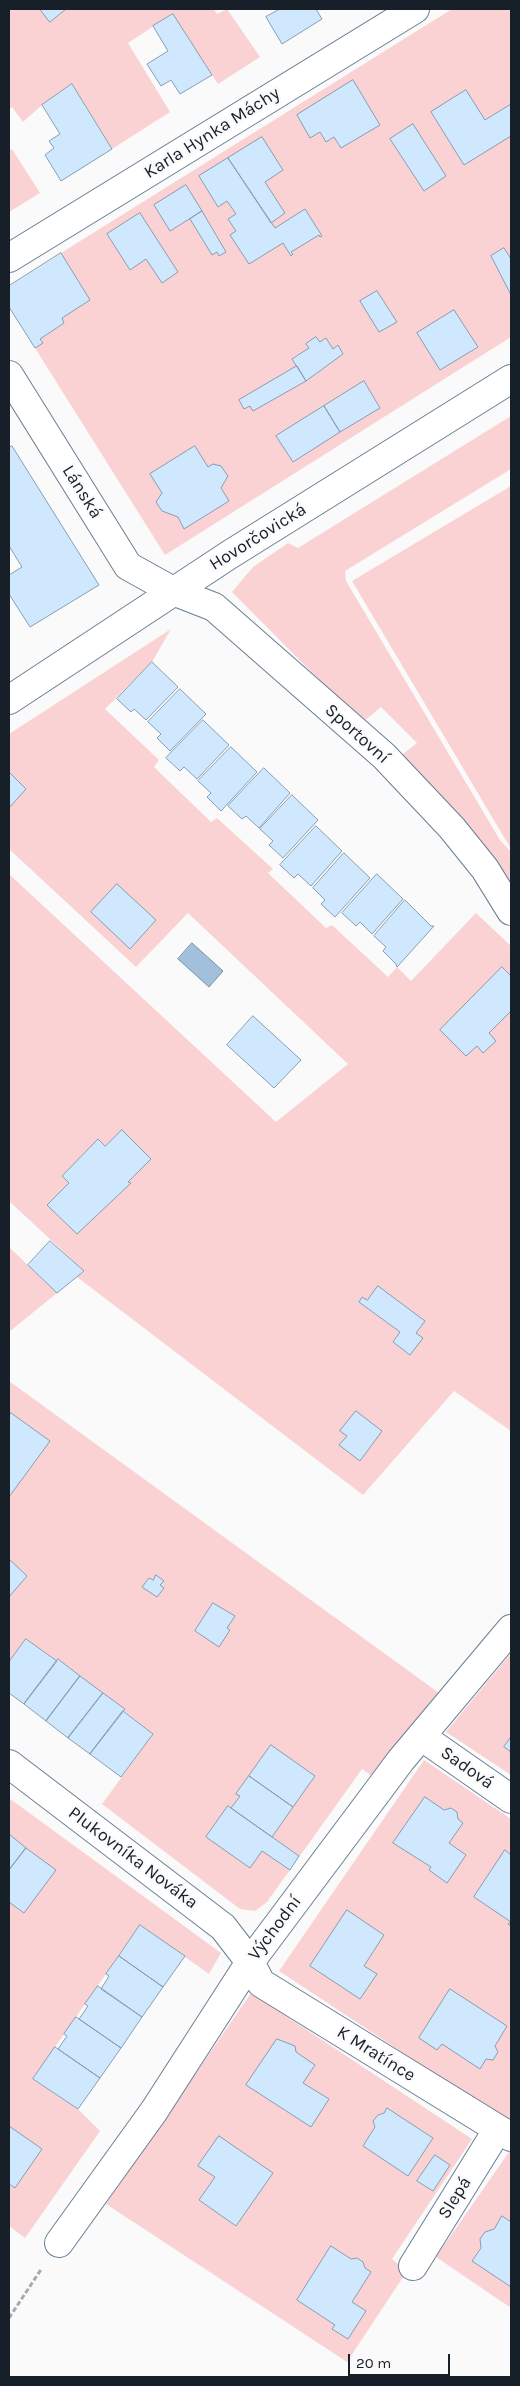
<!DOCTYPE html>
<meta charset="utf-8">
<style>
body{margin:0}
#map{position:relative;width:520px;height:2386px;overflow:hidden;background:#fafafa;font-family:Karla,sans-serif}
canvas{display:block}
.frame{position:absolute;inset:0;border:10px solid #172029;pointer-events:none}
.scale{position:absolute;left:348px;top:2354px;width:102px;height:22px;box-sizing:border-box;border:2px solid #172029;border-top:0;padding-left:6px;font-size:15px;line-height:18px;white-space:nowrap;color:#172029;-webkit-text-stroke:4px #fafafa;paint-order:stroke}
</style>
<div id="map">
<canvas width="520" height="2386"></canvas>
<div class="frame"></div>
<div class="scale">20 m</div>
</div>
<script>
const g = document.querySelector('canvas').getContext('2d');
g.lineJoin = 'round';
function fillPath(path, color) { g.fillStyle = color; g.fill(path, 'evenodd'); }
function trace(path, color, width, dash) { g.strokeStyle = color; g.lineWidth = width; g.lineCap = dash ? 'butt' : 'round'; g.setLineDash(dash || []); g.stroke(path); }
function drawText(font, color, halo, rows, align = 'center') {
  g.font = font + ' Karla,sans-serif'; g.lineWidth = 5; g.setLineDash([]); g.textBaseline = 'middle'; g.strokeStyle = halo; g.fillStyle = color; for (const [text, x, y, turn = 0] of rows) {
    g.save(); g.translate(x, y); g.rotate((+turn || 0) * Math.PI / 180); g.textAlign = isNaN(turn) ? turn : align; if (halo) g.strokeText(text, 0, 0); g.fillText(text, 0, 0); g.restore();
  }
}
fillPath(new Path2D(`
 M9,9h205l3,5 10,-5 33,48 -42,27 -46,-70 -44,29 42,69 -58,37 -40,-65 -30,21 -19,17 -11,-15 -3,2z
 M452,9h59v328l-346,218 -130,-207 7,-5 -2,-4 24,-16 -2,-5 -1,-65z
 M12,149l28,44 -31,19v-61z
 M511,416v53l-166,102 1,10 154,259 11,12v36l-112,-131 18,-14 -36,-36 -19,16 -130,-131 21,-25 35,-24 10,5z
 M511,486v363l-159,-268z
 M171,629l-19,33 -47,47 54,51 -5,7 57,55 6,-4 56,51 -5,4 58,55 6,-3 56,52 9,-10 14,14 65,-68 35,33v485l-57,-40 -91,104 -286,-218 7,-6 -75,-70v-327l267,248 72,-58 -160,-151 -52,54 -127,-118v-115z
 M9,1247l48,46 -48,39z
 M9,1381l430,312 -67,83 -10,-7 -95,133 -12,9 -15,-2 -138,-105 51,-70 -73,-58 -54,-37 -17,23v-165l40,-56 -38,-28 -2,3z
 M511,1653v122l-65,-43z
 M424,1760l87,59v305l-232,-153z
 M9,1798l212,155 -12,21 -69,-49 -107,154 45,30 22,22 -75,107 -16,-12z
 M251,1993l221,146 -80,120 15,12 -60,91 -241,-158z
 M511,2149v159l-75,-51z`), '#fbd2d3');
const water = new Path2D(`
 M192,943l31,28 -14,16 -31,-28z`);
fillPath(water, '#a2c0db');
trace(water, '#7890a6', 1);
const building = new Path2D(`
 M40,9h26l-16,13z
 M280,9h36l6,10 -40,25 -16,-27z
 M173,14l39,61 -32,19 -9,-14 -10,6 -14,-22 21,-13 -15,-25z
 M353,80l27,45 -39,23 -7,-11 -8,5 -6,-10 -10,6 -13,-23z
 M72,84l40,65 -51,32 -16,-26 9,-7 -5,-7 11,-7 -18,-29z
 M466,90l19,30 26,-16v32l-47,29 -33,-53z
 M413,124l33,52 -22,15 -34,-52z
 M262,137l21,33 -18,12 20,31 -14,10 -43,-65z
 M228,158l47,70 30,-19 17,27 -2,1 -1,-2 -28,17 2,2 -2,2 -8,-13 -34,21 -19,-29 6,-4 -8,-12 8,-5 -9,-13 -9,6 -19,-31z
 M186,185l16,26 -32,20 -16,-26z
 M202,211l24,41 -7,4 -2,-4 -5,3 -22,-36z
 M140,213l38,59 -16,11 -16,-24 -16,11 -23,-36z
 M504,248l7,11v36l-20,-39z
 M61,253l29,47 -28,18 2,5 -24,16 3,4 -8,5 -26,-41v-21z
 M377,291l20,31 -18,10 -19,-31z
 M454,310l24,37 -38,23 -23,-37z
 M316,337l4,5 6,-4 7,11 5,-4 5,9 -37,27 -14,-22 17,-11 -3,-4z
 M297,366l9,15 -53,30 -3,-5 -6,3 -5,-9z
 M364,381l16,27 -40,24 -16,-26z
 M324,406l16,26 -47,30 -17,-26z
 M12,446l87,139 -69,42 -21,-33v-19l13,-8 -13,-21v-98z
 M195,446l13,21 5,-3 8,2 7,10 -7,12 8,13 -45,28 -6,-12 -16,-6 -6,-9 6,-9 -12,-19z
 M152,662l26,25 -32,33 -12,-11 -3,3 -14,-13z
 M180,689l26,25 -36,37 -13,-13 4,-4 -13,-12z
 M203,720l26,25 -32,34 -13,-12 -4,4 -14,-13z
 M231,747l26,25 -36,39 -14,-14 4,-4 -13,-12z
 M264,768l26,25 -31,35 -13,-12 -4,3 -14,-13z
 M9,772l17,17 -17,19z
 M292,795l26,25 -35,38 -14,-13 4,-4 -13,-12z
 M316,826l26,25 -31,35 -13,-12 -4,4 -14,-13z
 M344,853l26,25 -35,39 -14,-13 4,-4 -12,-12z
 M377,874l26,25 -31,35 -12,-12 -4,4 -14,-13z
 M117,884l39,36 -26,29 -39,-37z
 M405,900l26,26h3l-37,41 -1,-3 -13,-13 3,-4 -12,-11z
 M502,967l9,9v35l-22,22 7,8 -13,12 -6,-7 -11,10 -26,-26z
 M253,1016l48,44 -27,28 -47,-43z
 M122,1130l29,29 -23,23 3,1 -54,51 -30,-29 22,-22 -7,-7 36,-37 7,7z
 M50,1241l34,30 -27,22 -29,-28z
 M378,1286l47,35 -9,12 7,5 -13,17 -17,-13 7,-10 -41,-30 3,-5 5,3z
 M356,1411l26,20 -22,30 -21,-16 8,-9 -7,-5z
 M11,1413l39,28 -41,56v-81z
 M9,1559l18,17 -18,21z
 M156,1575l8,6 -4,4 4,3 -7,9 -15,-10 7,-9 4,2z
 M213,1603l22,13 -8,12 3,2 -11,17 -24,-16z
 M26,1639l31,22 -33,43 -15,-11v-31z
 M58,1659l22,17 -34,45 -22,-17z
 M80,1676l23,17 -35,45 -22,-17z
 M103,1693l22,16 -35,45 -22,-16z
 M123,1711l30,23 -32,43 -31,-23z
 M511,1737v20l-1,-6 -6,-4z
 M271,1745l44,31 -22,31 -44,-31z
 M249,1776l44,31 -21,30 -41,-29 9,-12 -4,-2z
 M425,1797l19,13 7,-2 6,4 1,7 5,4 -14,20 17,12 -19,28 -18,-13 2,-3 -38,-24z
 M228,1806l71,50 -9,14 -28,-19 -12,17 -44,-31z
 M9,1834l17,14 -17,22z
 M26,1848l30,22 -32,43 -15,-11v-32z
 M505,1850l6,5v71l-3,-2 3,-2 -37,-25z
 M347,1910l37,25 -20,31 13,8 -17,25 -50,-33z
 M140,1925l45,31 -22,31 -44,-31z
 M119,1956l44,31 -21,30 -41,-28 8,-13 -3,-2z
 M98,1986l44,31 -21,31 -42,-29 9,-13 -3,-2z
 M450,1989l57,37 -12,20 3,6 -5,8 -7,-1 -6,10 -38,-25 -5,6 -18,-12z
 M76,2017l45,31 -21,30 -42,-29 9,-13 -3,-2z
 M277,2039l18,7 1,6 19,13 -12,18 26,16 -18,28 -65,-42z
 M55,2047l45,31 -22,31 -45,-30z
 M387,2108l46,30 -25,38 -45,-30 12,-19 -2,-6 5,-6 6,-2z
 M9,2126l33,23 -27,39 -6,-4z
 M219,2136l54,37 -37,53 -37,-26 16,-23 -17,-11z
 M435,2155l15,10 -17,26 -16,-10z
 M502,2216l9,6v65l-39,-26 9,-13 -1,-9 5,-7 9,-3z
 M331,2246l20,13 6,-1 6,4 2,6 6,4 -19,30 14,9 -18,28 -16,-10 3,-4 -38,-25z`);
fillPath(building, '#cfe8fe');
trace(building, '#869eb4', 1);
const street = new Path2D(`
 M9,258l406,-249
 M9,375l119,191 45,25 41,16 170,149 68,72 33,41 26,42
 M422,1737l89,62
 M9,1764l214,163 27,35 11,21 250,154
 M59,2243l95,-132 96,-149 151,-202 110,-131
 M413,2266l85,-137`);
const secondary = new Path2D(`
 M9,700l220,-145 282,-176`);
trace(street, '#697f95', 30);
trace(secondary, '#697f95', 30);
trace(new Path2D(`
 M9,2318l33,-50`), '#a7aaae', 3, [5, 2.5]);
trace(street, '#fff', 28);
trace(secondary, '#fff', 28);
drawText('18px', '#172029', '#fafafa', [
 ["Karla Hynka Máchy",212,133,-32],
 ["Lánská",82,492,58],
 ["Hovorčovická",258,537,-32],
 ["Sportovní",357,734,42],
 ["Sadová",467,1768,35],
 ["Plukovníka Nováka",133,1858,37],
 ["Východní",275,1928,-53],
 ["K Mratínce",376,2054,32],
 ["Slepá",455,2198,-58]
]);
</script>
